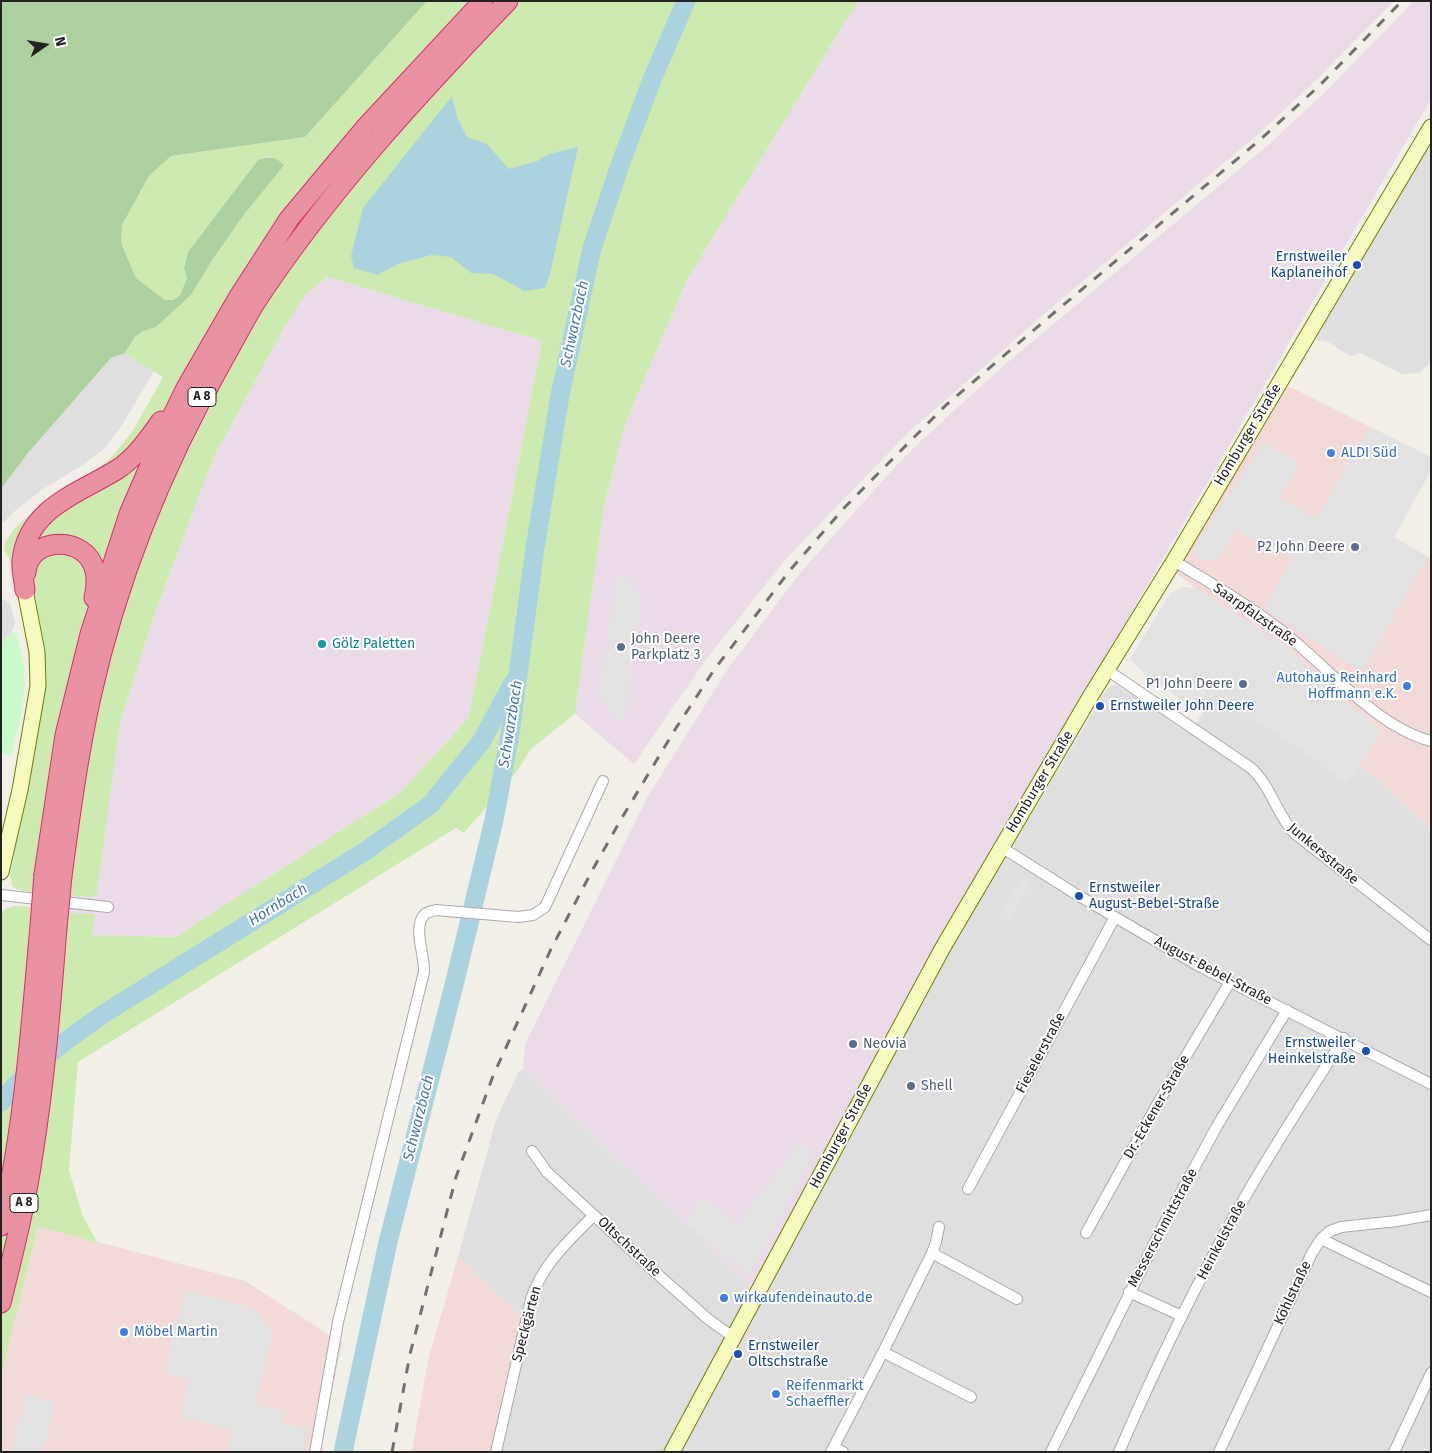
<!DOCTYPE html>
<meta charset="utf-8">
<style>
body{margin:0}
#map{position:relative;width:1432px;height:1453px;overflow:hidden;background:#f2efe9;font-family:"Fira Sans",sans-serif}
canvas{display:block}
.frame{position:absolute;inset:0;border:2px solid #222;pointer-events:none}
.north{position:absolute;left:20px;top:20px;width:50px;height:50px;-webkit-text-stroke:4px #fff;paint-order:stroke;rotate:77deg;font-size:14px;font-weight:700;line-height:20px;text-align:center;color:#222}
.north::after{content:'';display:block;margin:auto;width:18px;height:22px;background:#222;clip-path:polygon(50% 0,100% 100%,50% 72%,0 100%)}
</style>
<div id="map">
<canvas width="1432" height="1453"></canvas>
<div class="frame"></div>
<div class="north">N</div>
</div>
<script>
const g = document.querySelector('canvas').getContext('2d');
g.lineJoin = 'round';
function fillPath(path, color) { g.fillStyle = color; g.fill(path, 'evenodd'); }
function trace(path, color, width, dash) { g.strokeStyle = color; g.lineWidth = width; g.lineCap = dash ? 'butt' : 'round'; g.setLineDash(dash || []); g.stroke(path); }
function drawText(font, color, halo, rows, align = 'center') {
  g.font = font + ' "Fira Sans",sans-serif'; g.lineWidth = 4; g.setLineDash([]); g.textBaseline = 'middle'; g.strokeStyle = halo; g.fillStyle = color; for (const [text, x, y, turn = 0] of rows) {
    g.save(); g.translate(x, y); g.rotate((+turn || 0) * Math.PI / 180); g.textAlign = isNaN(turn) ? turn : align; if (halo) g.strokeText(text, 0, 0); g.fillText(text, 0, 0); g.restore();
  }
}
fillPath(new Path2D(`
 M1431,143v219l-12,11 -17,1 -42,-21 -10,3 -22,-14 -12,-2 36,-68z
 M125,353l29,18 -32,54 -17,23 -21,16 -44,27 -25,20 -14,14v-36l27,-36 83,-95z
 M1,598l9,5 5,19 -3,10 -11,13z
 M1115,684l29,18 45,32 26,-40 96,61 34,26 14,-16 21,15 51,50v622h-940l30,-135 -63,-60 38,-137 22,-47 5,-5 241,229 96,-177 86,-164 161,-267z`), '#e0dfdf');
fillPath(new Path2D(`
 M1288,386l143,71v13l-37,67 37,22v271l-51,-50 -21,-15 22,-33 -98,-87 -88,-57 -19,-15 23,-42z
 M38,1226l207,55 97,62 -22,109h-319v-76z
 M458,1257l63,60 -30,135h-79l16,-92z`), '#f2dad9');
fillPath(new Path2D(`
 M858,1h536l-80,81 -58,54 -205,172 -140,122 -127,131 -79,100 -71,103 -59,-50 29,-208 21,-82 63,-146z
 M1414,1h17v98l-490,840 -187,349 -231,-220 2,-24 123,-248 79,-126 73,-97 95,-106 27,-27 80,-73 265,-221 57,-53z
 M328,277l214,64 -73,376 -68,75 -226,145 -83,-2 2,-21 -26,-1 2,-17 22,1 5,-2 23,-172 34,-107 59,-157 71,-131 22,-34z`), '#ebdbe8');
fillPath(new Path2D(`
 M427,1h431l-170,277 -63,146 -21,82 -29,208 -44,35 -14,22 -53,62 -8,-5 -378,234 -9,108 14,47 15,26 -60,-17 -37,150v-463c9,-9 19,-7 30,-6l-1,18 37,4 1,-16 27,1 -3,21 83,2 226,-145 68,-75 73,-376 -214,-64 -22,17 -22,34 -71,131 -59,157 -34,107 -23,172 -5,2 -22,-1 2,-19 -37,-4 -2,19 -14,-2 -7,-4 -2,-11 35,-188 -15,-1 -1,-28 -18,-96 -7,-12 1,-7 10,-15 29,-26 46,-27 20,-16 22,-27 31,-55 -38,-24 10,-15 7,-7 14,-4 35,-32 22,-36 30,-43 40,-51 -13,-9 -12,4 -70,92 -4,16 3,10 -7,17 -7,5h-8l-29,-22 -15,-35 1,-18 27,-49 22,-20 134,-19zM61,993l-11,103 -40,24 11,-97z`), '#cdebb0');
fillPath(new Path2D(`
 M1,1h426l-122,136 -134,19 -22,20 -27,49 -1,18 15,35 29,22h8l7,-5 7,-17 -3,-10 4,-16 70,-92c11,-4 17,-4 26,5l-41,51 -30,43 -22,36 -35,32 -13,4 -8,6 -10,16 -14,5 -83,95 -27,36z`), '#add19e');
fillPath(new Path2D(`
 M12,632l5,1c2,11 6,23 7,34 3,31 -6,60 -13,88l-10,-2v-108z`), '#c8facc');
fillPath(new Path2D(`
 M1370,427l61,30v13l-37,67 33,20 -65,115 -98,-64 30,-53 -2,2 -21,-8 -35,-19 -18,29 -13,2 -9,-4 -1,-11 69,-103 36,20 -20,35 36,21z
 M618,570l23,27 -17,129 -25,-30z
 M1184,587l11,1 88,57 98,87 -22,33 -14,16 -34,-26 -96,-61 -14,19 -55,-38 -16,-16 40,-65 6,-4z
 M1024,876l8,5 -24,40 -9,-5z
 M801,1140l14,11 -66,125 -62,-53 14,-27 38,28z
 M185,1291l64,15 8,5 15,23 -17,70 30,8 -3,11 26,6 -5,23h-76l5,-23 -52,-13 9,-36 -25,-7z
 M25,1394l30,8 -12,50h-31z`), '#e2e2e2');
fillPath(new Path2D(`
 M452,96l5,21 10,20 20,7 22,25 28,-8 12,-7 29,-7 -28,127 -5,14 -20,3 -32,-17 -22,-1 -20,-16 -20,-2 -33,9 -20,11 -24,-7 -3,-12 12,-48z`), '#aad3df');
trace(new Path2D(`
 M1,1102c30,-37 66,-63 104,-89l262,-163 63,-45 51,-63 32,-59
 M343,1452l45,-210 67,-261 39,-161 16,-86 25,-186 25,-153 32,-147 28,-83 33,-88 33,-76`), '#aad3df', 19);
const street = new Path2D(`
 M1174,561c35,21 76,45 108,70 44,34 95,97 149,110
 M1107,670l144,98c20,18 25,45 43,65l137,107
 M1001,847l78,49 118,69 234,119
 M1,895l107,12
 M532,1151l15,21 108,100 53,47 25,18
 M968,1189l147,-272
 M1086,1233l72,-130 72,-121
 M1321,1239l110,53
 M932,1253l85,46
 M1129,1292l53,24
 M883,1352l88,45
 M834,1447l9,5
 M315,1452l23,-130 86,-350c1,-16 -12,-46 1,-58 2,-2 8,-3 11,-4l82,7 15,-2 12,-8 58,-126
 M496,1452l35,-153c12,-36 38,-58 63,-84
 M831,1452l52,-100 49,-99 4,-11 3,-15
 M1051,1452l116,-234 50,-92 70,-116
 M1119,1452c35,-81 74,-162 117,-239 33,-60 71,-117 108,-175
 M1219,1452l93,-199 9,-14 9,-8 11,-4 56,-6 34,-6
 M1394,1452l37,-79`);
const secondary = new Path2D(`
 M1,872l19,-82 18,-104 -1,-34 -12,-62
 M672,1452l270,-503 148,-252 84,-136 257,-434`);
const highway = new Path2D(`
 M26,573c2,-37 61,-39 69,-2 2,9 1,18 -1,27
 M25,590c-1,-10 -4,-20 -3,-30 6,-53 58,-67 96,-91 17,-11 31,-31 43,-48
 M44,874l21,-139 25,-101 39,-120 34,-79 23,-47 52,-90 51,-79 76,-91 118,-127
 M62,876c8,-60 16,-120 29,-179 26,-118 73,-233 132,-337 11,-19 21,-39 32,-57 73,-111 162,-207 253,-302
 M1,1226c23,-97 30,-201 39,-300
 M1,1303c12,-49 25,-99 32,-149 12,-75 18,-150 24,-226`);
trace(street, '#a9a9a9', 12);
trace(secondary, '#707d05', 17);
trace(highway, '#dc2a67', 21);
trace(street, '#fff', 10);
trace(secondary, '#f7fabf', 15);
trace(highway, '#e892a2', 19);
trace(new Path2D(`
 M392,1452l18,-98 46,-177 37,-101 58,-127 42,-80 27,-48 56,-93 38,-58 77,-101 54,-62 101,-102 109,-93 206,-173 58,-53 83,-85`), '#707070', 3, [10, 10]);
const highwayBridge = new Path2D(`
 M40,926l4,-52
 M57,928l5,-52`);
trace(highwayBridge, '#dc2a67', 21, []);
trace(highwayBridge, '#e892a2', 19);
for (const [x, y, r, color] of [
 [1357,265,5,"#1a4fb4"],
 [1331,453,5,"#3f7fe0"],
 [1355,547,5,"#5c6f8a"],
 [322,644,5,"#0f9aa8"],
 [621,647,5,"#5c6f8a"],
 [1243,684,5,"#5c6f8a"],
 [1407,686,5,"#3f7fe0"],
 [1100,706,5,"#1a4fb4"],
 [1079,896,5,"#1a4fb4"],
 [853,1044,5,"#5c6f8a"],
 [1366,1051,5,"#1a4fb4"],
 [911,1086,5,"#5c6f8a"],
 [724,1298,5,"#3f7fe0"],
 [124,1332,5,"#3f7fe0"],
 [738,1354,5,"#1a4fb4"],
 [776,1394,5,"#3f7fe0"]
]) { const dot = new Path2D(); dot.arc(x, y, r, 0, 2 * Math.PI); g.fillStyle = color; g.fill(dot); trace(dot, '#fff', 2); }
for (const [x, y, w] of [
 [202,397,28],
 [24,1203,28]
]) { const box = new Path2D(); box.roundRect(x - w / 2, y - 9.5, w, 19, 4); g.fillStyle = '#fff'; g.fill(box); trace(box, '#222', 1); }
drawText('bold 12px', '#222', null, [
 ["A 8",202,397],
 ["A 8",24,1203]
]);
drawText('14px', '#164399', '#fff', [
 ["Ernstweiler",1347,257,"right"],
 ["Kaplaneihof",1347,273,"right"],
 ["Ernstweiler John Deere",1110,706],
 ["Ernstweiler",1089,888],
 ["August-Bebel-Straße",1089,904],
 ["Ernstweiler",1356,1043,"right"],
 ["Heinkelstraße",1356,1059,"right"],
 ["Ernstweiler",748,1346],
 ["Oltschstraße",748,1362]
], 'left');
drawText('14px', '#222', '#fff', [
 ["Homburger Straße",1248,435,-59],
 ["Saarpfalzstraße",1255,615,35],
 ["Homburger Straße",1040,782,-59],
 ["Junkersstraße",1323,854,40],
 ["August-Bebel-Straße",1213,971,28],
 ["Fieselerstraße",1041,1053,-62],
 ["Dr.-Eckener-Straße",1157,1107,-60],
 ["Homburger Straße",841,1136,-62],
 ["Messerschmittstraße",1163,1228,-62],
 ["Heinkelstraße",1222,1240,-62],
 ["Oltschstraße",629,1247,43],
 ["Köhlstraße",1293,1293,-65],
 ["Speckgärten",527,1324,-75]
]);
drawText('14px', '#366cbe', '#fff', [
 ["ALDI Süd",1341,453],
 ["Autohaus Reinhard",1397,678,"right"],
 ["Hoffmann e.K.",1397,694,"right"],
 ["wirkaufendeinauto.de",734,1298],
 ["Möbel Martin",134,1332],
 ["Reifenmarkt",786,1386],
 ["Schaeffler",786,1402]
], 'left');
drawText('14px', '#4e5e75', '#fff', [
 ["P2 John Deere",1345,547,"right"],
 ["John Deere",631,639],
 ["Parkplatz 3",631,655],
 ["P1 John Deere",1233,684,"right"],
 ["Neovia",863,1044],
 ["Shell",921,1086]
], 'left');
drawText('14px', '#0d838f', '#fff', [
 ["Gölz Paletten",332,644]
], 'left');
drawText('italic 15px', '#4a7aab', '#fff', [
 ["Schwarzbach",575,324,-78],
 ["Schwarzbach",511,724,-81],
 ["Hornbach",278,905,-32],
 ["Schwarzbach",419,1118,-76]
]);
</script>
